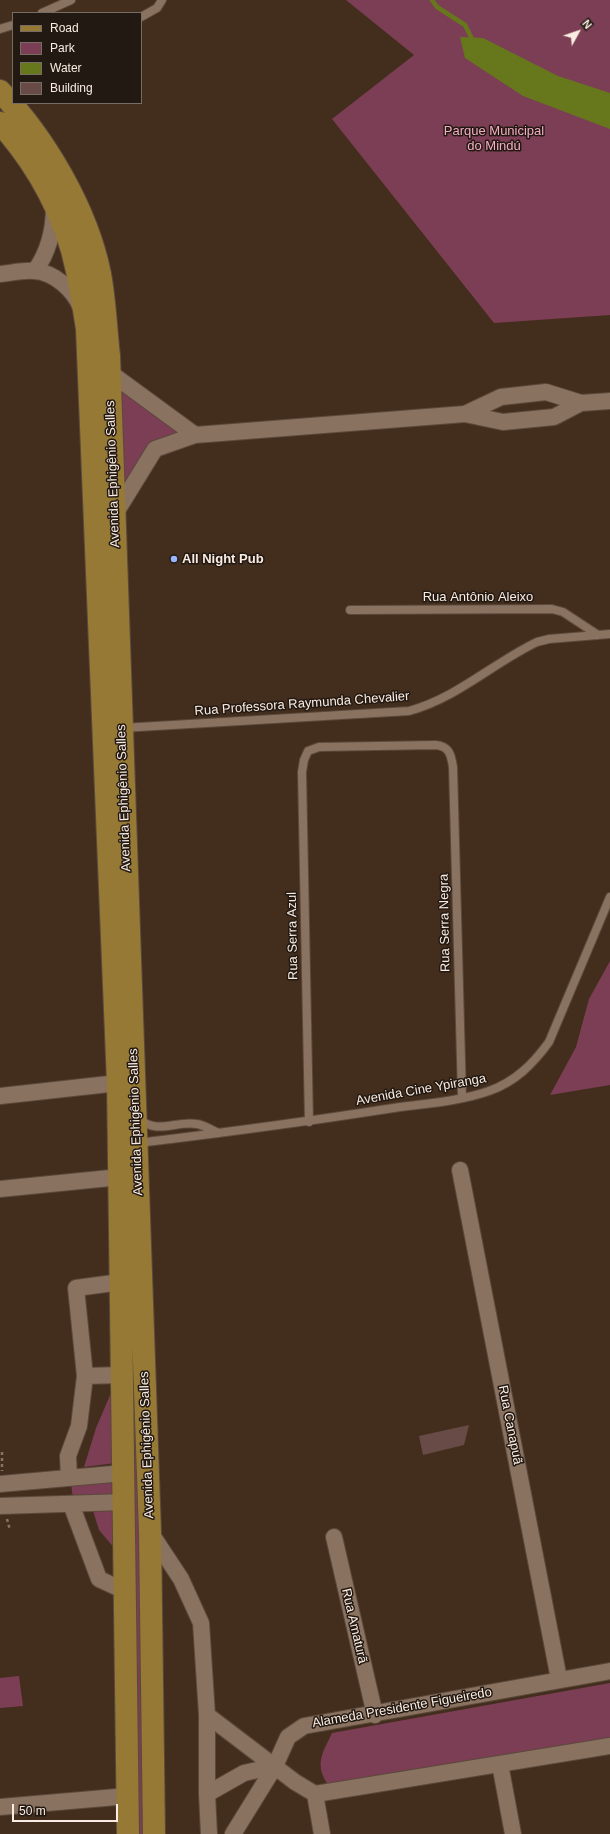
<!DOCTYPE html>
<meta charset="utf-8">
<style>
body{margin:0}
#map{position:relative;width:610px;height:1834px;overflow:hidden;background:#432e1e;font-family:Arial,sans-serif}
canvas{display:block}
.legend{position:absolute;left:12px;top:12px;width:130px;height:92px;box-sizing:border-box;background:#221912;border:1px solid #786d65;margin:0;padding:5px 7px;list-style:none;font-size:12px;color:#faece2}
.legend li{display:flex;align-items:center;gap:8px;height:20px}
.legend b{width:20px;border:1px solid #786d65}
.north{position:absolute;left:558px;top:12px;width:40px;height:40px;-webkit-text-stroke:3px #221912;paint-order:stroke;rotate:50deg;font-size:11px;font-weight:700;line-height:16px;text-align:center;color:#faece2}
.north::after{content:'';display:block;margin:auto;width:14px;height:18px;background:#faece2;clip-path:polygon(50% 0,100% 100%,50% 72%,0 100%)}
.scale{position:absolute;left:12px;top:1804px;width:106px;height:18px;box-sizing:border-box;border:2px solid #faece2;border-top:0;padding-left:5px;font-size:12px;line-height:14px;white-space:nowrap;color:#faece2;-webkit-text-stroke:3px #221912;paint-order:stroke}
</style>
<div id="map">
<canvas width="610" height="1834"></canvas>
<ul class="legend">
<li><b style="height:5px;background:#967935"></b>Road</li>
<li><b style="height:11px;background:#7c3e55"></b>Park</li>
<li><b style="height:11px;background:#66781b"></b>Water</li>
<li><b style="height:11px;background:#684b46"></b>Building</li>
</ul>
<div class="north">N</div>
<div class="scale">50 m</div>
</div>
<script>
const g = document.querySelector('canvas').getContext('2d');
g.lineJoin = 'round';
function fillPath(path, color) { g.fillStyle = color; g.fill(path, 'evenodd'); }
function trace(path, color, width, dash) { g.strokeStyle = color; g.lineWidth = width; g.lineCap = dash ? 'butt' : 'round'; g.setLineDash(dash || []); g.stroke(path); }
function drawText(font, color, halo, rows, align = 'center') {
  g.font = font + ' Arial,sans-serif'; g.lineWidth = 3; g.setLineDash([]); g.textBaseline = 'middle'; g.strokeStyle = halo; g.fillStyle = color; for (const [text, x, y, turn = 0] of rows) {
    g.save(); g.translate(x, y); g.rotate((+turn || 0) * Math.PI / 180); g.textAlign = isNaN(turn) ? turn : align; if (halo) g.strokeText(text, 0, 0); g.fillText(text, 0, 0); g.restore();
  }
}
fillPath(new Path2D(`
 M346,0h264v315l-116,8 -162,-204 82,-64z
 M119,380l64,54 -31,12 -30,46z
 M610,961v124l-60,10 26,-48 13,-48z
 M122,1129l11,1 13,704h-11z
 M111,1393l1,43 3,27 -31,4 12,-39z
 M111,1479l8,15 -46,5 -2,-16z
 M91,1504l29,2 1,50 -22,-26z
 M19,1676l4,30 -23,2v-30z
 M610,1683v56l-280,49c-16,-23 -9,-32 2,-55z`), '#7c3e55');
fillPath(new Path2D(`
 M460,37l23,1 75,38 52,17v36l-87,-33 -58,-38z`), '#66781b');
trace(new Path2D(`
 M432,0l5,7 28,18 9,18`), '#66781b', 4.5);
fillPath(new Path2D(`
 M469,1425l-5,20 -41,10 -4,-19z`), '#684b46');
const service = new Path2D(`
 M42,13l29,-13
 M141,17l16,-9 5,-8
 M0,29l13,-4
 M350,610l202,-1 11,3 35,23
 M122,728l287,-17c48,-13 84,-48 128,-69l12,-3 61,-5
 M140,1119c16,16 38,1 57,5 7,1 15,6 21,9
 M309,1122l-7,-350 2,-12 4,-9 11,-4 116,-2c14,1 16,9 18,22l9,330
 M138,1143c83,-10 166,-21 249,-34 32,-5 71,-7 102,-18 26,-9 44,-27 60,-49l61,-145`);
const minor = new Path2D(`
 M35,271c14,-20 19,-40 19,-64
 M0,274c11,-1 23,-4 34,-3 20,1 40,19 47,37
 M109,372l86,63
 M465,414l36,-17 45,-5 35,11 29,-2
 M115,514l40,-65 40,-14 270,-21 38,8 51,-5 27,-14
 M0,1096l118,-13
 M460,1170l99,509
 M0,1189l120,-12
 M85,1376l37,-1
 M69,1478l-1,-22 11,-30 6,-50 -9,-88 45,-6
 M0,1484l124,-11
 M71,1504l28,75 26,12
 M0,1506l124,-4
 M150,1532l31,47 20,44 6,92v79l2,40
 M334,1537l41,178
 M207,1715l88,67 20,12 295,-48
 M500,1764l13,70
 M207,1794l37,-21 31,-7
 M315,1794l7,40
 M0,1807l128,-11
 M233,1834l42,-68 13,-29 16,-11 306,-55`);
const primary = new Path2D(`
 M0,91c45,47 87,118 100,183 5,27 6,55 9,82l41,1176 4,302
 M0,123c37,41 66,93 77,148 4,19 7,39 10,58l31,754 10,751`);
trace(service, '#5b493b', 10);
trace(minor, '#5b493b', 18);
trace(primary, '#5b493b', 24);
trace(new Path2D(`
 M2,1452v19
 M7,1519l3,11`), '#867366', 2.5, [3, 3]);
trace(service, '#8a7260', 8);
trace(minor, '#8a7260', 16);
trace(primary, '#967935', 22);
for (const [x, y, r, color] of [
 [174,559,4,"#97b6fd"]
]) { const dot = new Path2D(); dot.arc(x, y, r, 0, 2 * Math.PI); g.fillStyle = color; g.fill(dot); trace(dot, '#221912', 1.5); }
drawText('13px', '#f4adc4', '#221912', [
 ["Parque Municipal",494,131],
 ["do Mindú",494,146]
]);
drawText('13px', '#faece2', '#221912', [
 ["Avenida Ephigênio Salles",113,474,-92],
 ["Rua Antônio Aleixo",478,597],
 ["Rua Professora Raymunda Chevalier",302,704,-4],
 ["Avenida Ephigênio Salles",124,798,-92],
 ["Rua Serra Negra",445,923,-91],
 ["Rua Serra Azul",293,936,-91],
 ["Avenida Cine Ypiranga",421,1090,-10],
 ["Avenida Ephigênio Salles",136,1122,-92],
 ["Rua Canapuã",510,1425,79],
 ["Avenida Ephigênio Salles",147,1445,-92],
 ["Rua Amaturã",354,1626,77],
 ["Alameda Presidente Figueiredo",402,1708,-10]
]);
drawText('bold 13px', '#faece2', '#221912', [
 ["All Night Pub",182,559]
], 'left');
</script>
